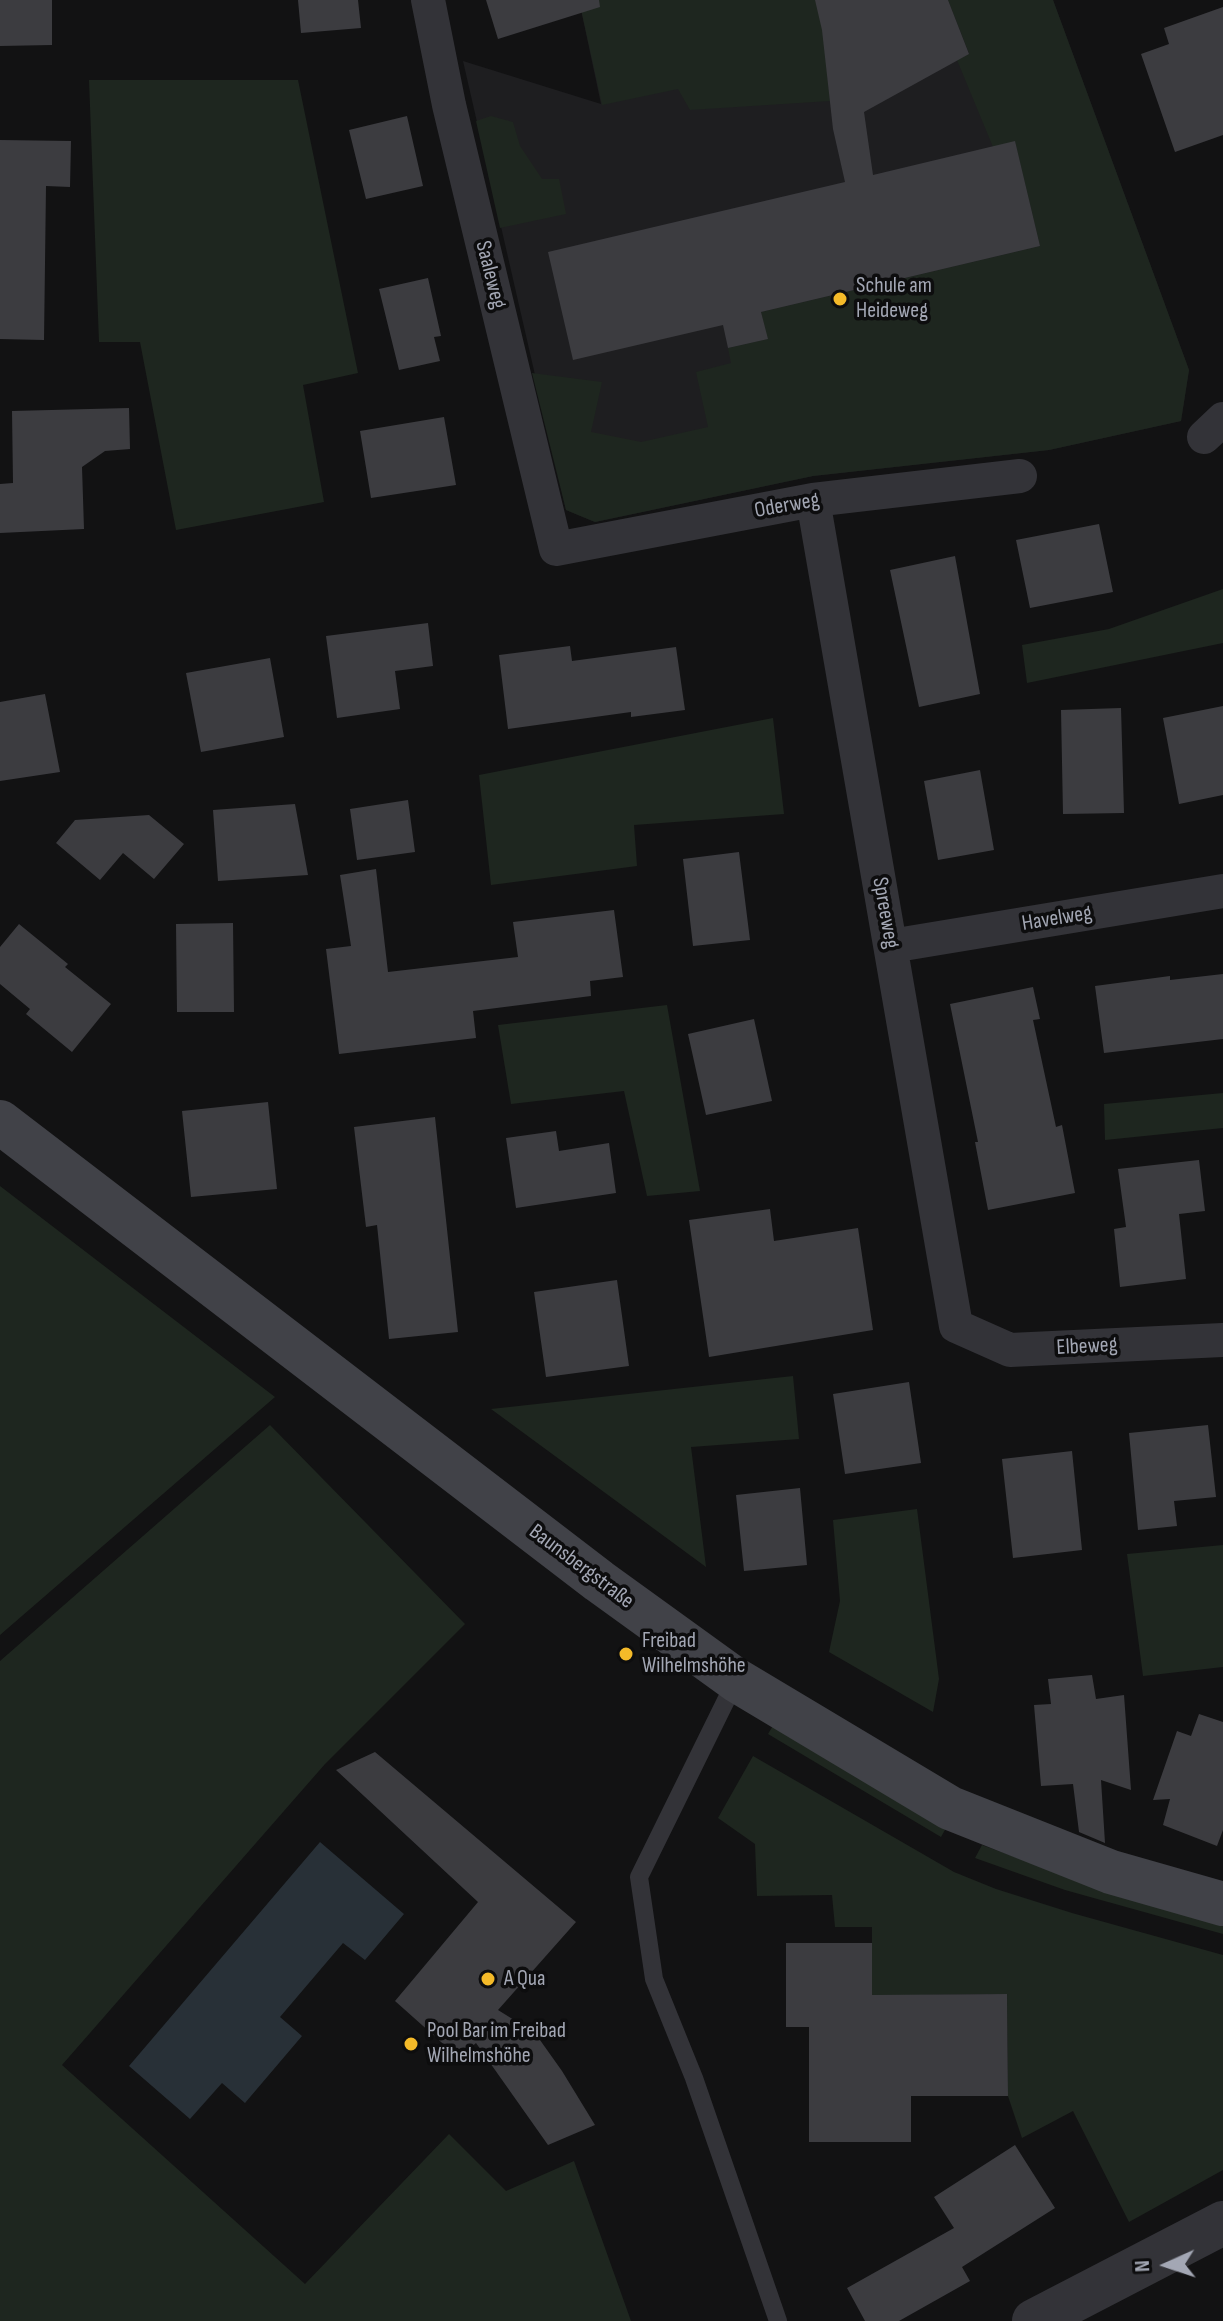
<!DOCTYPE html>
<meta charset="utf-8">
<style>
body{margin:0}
#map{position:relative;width:1223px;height:2321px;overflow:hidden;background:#121213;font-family:"Sofia Sans Condensed",sans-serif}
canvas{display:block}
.north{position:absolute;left:1127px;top:2225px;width:80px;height:80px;-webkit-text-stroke:6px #0d0d0e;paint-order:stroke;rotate:267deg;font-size:22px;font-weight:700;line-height:32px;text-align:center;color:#a3a7b4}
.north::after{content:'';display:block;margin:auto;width:28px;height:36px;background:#a3a7b4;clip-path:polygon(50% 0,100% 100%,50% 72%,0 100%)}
</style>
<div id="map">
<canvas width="1223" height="2321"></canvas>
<div class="north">N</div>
</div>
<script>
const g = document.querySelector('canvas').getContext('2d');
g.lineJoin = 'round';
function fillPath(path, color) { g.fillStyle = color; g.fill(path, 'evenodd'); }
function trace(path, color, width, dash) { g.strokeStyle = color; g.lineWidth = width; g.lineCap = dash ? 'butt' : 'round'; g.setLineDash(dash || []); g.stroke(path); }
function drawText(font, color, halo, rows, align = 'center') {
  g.font = font + ' "Sofia Sans Condensed",sans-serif'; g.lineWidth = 7; g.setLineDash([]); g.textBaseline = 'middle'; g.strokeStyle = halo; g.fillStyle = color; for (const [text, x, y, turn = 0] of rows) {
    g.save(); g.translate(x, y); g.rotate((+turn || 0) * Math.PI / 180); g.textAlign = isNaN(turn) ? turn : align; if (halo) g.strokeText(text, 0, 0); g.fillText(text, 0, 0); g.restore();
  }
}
fillPath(new Path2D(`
 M579,0h474l136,370 -8,51 -132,29 -236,26 -218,46 -29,-12 -103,-449 138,43z`), '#1e1e20');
fillPath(new Path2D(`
 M579,0h236l8,30 7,71 -140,9 -12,-21 -76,16z
 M948,0h105l136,370 -8,51 -132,29 -236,26 -218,46 -29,-12 -34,-137 70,9 -11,50 50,10 67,-15 -12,-55 35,-9 -3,-15 39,-9 -6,-27 279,-66 -25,-104 -22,5 -36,-87 12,-7z
 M89,80h209l60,293 -55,12 21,117 -148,28 -36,-188h-41z
 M491,116l22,6 7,24 22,33h17l7,35 -66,14 -24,-107z
 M1223,589v54l-196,40 -5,-38 87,-16z
 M773,718l11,96 -150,11 3,41 -146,19 -12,-110z
 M667,1005l33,186 -53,5 -23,-105 -113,13 -13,-79z
 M1223,1093v35l-118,12 -1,-36z
 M0,1186l275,211 -275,238z
 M793,1376l6,63 -108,8 15,120 -215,-158z
 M270,1425l195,199 -140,140 -263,301 243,219 144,-150 57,57 68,-30 57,160h-631v-660z
 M917,1509l22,170 -6,33 -104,-60 11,-51 -7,-81z
 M1223,1545v122l-80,9 -16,-122z
 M774,1724l172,104 -5,9 -173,-103z
 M753,1756l201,116 42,17 76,24 151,42v215l-94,52 -56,-111 -51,27 -14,-42 -1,-102 -83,1 -52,46v-114h-37l-3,-32 -75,1 -2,-52 -37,-26z
 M982,1845l91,33 150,46v10l-158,-44 -90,-32z`), '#1e261f');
fillPath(new Path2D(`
 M320,1842l84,72 -39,46 -22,-17 -63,74 22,19 -57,67 -23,-20 -32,36 -61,-53z`), '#283037');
fillPath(new Path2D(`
 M0,0h52v45l-52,1z
 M298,0h60l3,28 -60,5z
 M486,0h113l1,7 -102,32z
 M815,0h133l21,54 -105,58 9,63 142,-34 25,105 -279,66 7,27 -40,9 -5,-23 -150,35 -25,-108 297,-70 -12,-53 -11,-99z
 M1223,7v128l-48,17 -34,-98 28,-10 -5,-16z
 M407,116l16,70 -57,13 -17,-69z
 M0,140l71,1 -1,46 -24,-1 -2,154 -44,-1z
 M428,278l13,58 -7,1 6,24 -41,9 -20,-81z
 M129,408l1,41 -25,2 -23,16 2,62 -84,4v-49l13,-1 -1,-72z
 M444,417l12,68 -85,13 -11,-67z
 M1099,524l14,68 -83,16 -14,-68z
 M955,556l25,138 -61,13 -29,-137z
 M428,623l5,43 -38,5 5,38 -63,9 -11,-82z
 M570,646l2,15 104,-14 9,63 -54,7v-5l-123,17 -9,-74z
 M270,658l14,79 -83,15 -15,-79z
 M45,694l15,78 -60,9v-79z
 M1223,706v89l-44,9 -16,-86z
 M1121,708l3,105 -61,1 -2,-104z
 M980,770l14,80 -56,10 -14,-79z
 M408,800l7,52 -58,8 -7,-51z
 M295,804l13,71 -90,6 -5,-71z
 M149,815l35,29 -30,35 -31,-26 -23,27 -44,-37 19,-23z
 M739,852l11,88 -57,6 -10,-87z
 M376,869l12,103 130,-15 -5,-35 101,-12 9,67 -33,4 1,15 -118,15 3,27 -137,16 -13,-105 25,-3 -11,-71z
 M233,923l1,89h-57l-1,-88z
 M19,924l49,40 -3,3 46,37 -39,48 -46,-38 4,-5 -30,-25v-37z
 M1223,974v65l-119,14 -9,-67 75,-10v4z
 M1033,987l7,32 -7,1 23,107 6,-2 13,68 -87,17 -13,-68h3l-28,-138z
 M754,1019l18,82 -66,14 -18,-81z
 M268,1102l9,87 -86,8 -9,-86z
 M435,1117l23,215 -69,7 -12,-114 -11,2 -12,-100z
 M556,1131l3,20 50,-8 7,50 -100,15 -10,-70z
 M1199,1160l6,51 -26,3 7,65 -66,8 -6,-58 12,-2 -8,-58z
 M770,1209l4,32 84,-13 15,102 -164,27 -20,-137z
 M617,1280l12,86 -83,11 -12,-85z
 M909,1382l12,81 -76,11 -12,-80z
 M1208,1425l8,72 -42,4 3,25 -39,4 -9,-97z
 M1072,1451l10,99 -69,8 -11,-99z
 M800,1488l7,77 -63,6 -8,-76z
 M1092,1675l4,24 28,-4 7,95 -30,-10 4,63 -26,-11 -6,-48 -32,2 -7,-81 17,-1 -3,-25z
 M1199,1714l24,8v108l-6,16 -54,-21 7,-26 -17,1 24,-69 14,5z
 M375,1752l201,170 -78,88 37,23 27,38 33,54 -47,20 -72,-102 -17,15 -64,-57 83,-99 -142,-132z
 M786,1943h86v52l135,-1 1,102h-97v46h-102v-115h-23z
 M1015,2145l40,63 -93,59 8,14 -71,40h-34l-18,-33 107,-60 -20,-31z`), '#3c3c40');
trace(new Path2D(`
 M736,1680l-97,197 15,102 40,99 84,243`), '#333338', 18);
trace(new Path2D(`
 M428,0l21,105 107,444 257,-49 207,-24
 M1204,437l19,-18
 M813,500l143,826 54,24 213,-10
 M891,946l332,-55`), '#333338', 34);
trace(new Path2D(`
 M1034,2321l189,-98`), '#333338', 44);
trace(new Path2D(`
 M0,1122l599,459 137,99 214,128 161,64 112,32`), '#414248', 44);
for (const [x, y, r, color] of [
 [840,299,8,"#f4ba29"],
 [626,1654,8,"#f4ba29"],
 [488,1979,8,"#f4ba29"],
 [411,2044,8,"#f4ba29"]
]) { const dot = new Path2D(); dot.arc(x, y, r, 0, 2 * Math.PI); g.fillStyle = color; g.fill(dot); trace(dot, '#0d0d0e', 3); }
drawText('22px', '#a3a7b4', '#0d0d0e', [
 ["Saaleweg",490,275,76],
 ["Oderweg",787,506,-10],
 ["Spreeweg",885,913,80],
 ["Havelweg",1057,919,-9],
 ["Elbeweg",1087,1347,-3],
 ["Baunsbergstraße",581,1567,37]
]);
drawText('22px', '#a3a7b4', '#0d0d0e', [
 ["Schule am",856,286],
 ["Heideweg",856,311],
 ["Freibad",642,1641],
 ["Wilhelmshöhe",642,1666],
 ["A Qua",504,1979],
 ["Pool Bar im Freibad",427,2031],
 ["Wilhelmshöhe",427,2056]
], 'left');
</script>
